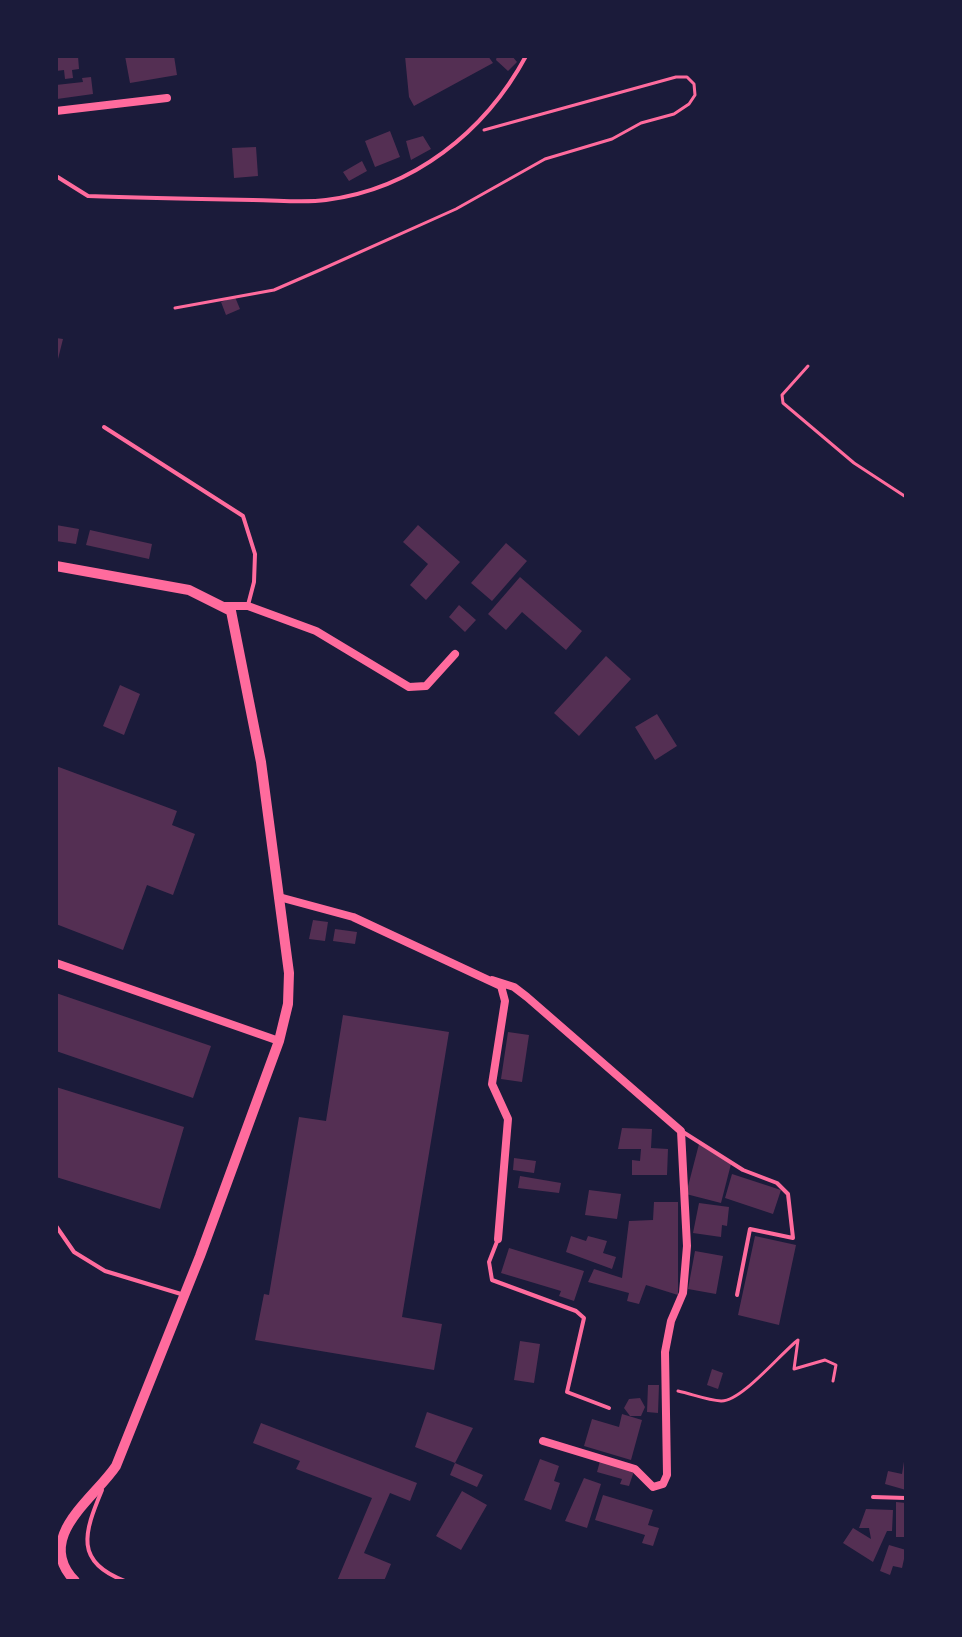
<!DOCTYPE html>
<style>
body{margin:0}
#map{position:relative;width:962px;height:1637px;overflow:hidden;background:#1b1b3a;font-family:"Open Sans",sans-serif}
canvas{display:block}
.frame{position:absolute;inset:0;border:58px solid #1b1b3a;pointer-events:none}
</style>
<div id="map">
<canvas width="962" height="1637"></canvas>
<div class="frame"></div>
</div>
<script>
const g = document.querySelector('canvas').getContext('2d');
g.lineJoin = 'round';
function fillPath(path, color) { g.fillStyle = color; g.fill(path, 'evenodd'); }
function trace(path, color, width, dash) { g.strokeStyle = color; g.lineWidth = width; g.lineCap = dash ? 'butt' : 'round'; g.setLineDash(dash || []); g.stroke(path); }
fillPath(new Path2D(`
 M56,56h22l1,13 -7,1 1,8 -8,1 -1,-9 -8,1z
 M125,56h49l3,19 -47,8z
 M405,56h83l5,7 -79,43 -5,-9z
 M497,56h15l5,6 -9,9 -12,-11z
 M91,77l2,17 -36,5 -1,-14 27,-3 -1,-4z
 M390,131l10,26 -25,10 -10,-26z
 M423,136l8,13 -20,11 -5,-19z
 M256,147l2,29 -24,2 -2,-30z
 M362,161l5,10 -18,10 -6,-9z
 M235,297l5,12 -14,6 -5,-13z
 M56,338l7,1 -6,24h-1z
 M56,525l23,4 -3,15 -20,-3z
 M418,525l42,37 -34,38 -16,-15 18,-21 -25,-22z
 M90,530l62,14 -3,15 -63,-14z
 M506,543l21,18 -35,40 -21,-18z
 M520,577l62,54 -16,19 -44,-38 -16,18 -18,-16z
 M459,605l17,15 -11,12 -16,-15z
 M606,656l25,23 -52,57 -25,-23z
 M120,685l20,9 -16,41 -21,-9z
 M657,714l20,32 -22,14 -20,-33z
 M56,766l121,45 -5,14 23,9 -22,61 -26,-10 -24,65 -67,-26z
 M313,920l15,2 -3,19 -16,-2z
 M335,929l22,3 -2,12 -22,-3z
 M56,993l155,53 -18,52 -137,-47z
 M343,1015l106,17 -47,285 40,7 -8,46 -179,-30 9,-46 5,1 30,-178 27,4z
 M508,1032l21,3 -7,47 -21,-3z
 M56,1087l128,40 -24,82 -104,-32z
 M622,1128l30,1 -1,19 17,1 -1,26h-35v-15l8,1 1,-12h-23z
 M699,1144l32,20 -10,39 -35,-9z
 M514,1158l22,3 -2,12 -21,-3z
 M732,1174l49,16 -8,24 -48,-16z
 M520,1176l41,7 -2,10 -41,-5z
 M589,1190l32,4 -4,25 -32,-4z
 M654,1202h24v93l-32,-10 -7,19 -12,-3 2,-8 -41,-11 6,-13 28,9 7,-57 24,-1z
 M699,1203l30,4 -2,19 -5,-1 -1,12 -28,-4z
 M571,1236l15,5 2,-5 19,5 -4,12 13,4 -4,12 -46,-17z
 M755,1236l41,9 -17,80 -41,-10z
 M509,1248l75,23 -10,30 -15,-5 2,-5 -60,-18z
 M695,1251l28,5 -7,38 -28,-5z
 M520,1341l20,3 -6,39 -20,-3z
 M712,1369l11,4 -5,16 -11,-4z
 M648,1385h11l-1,28 -11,-1z
 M640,1398l5,9 -4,9h-11l-6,-8 5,-9z
 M427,1412l46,16 -18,35 -40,-16z
 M622,1414l20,6 -11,40 -47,-14 8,-27 27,8z
 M261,1423l156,60 -7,18 -20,-8 -26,60 27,11 -7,17h-47l35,-83 -76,-29 4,-8 -47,-18z
 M906,1449v41l-21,-6 3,-13 14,3z
 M540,1459l19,7 -5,15 6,2 -9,27 -27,-10z
 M600,1461l34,10 -5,15 -9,-2 2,-5 -25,-7z
 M455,1463l28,12 -6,12 -27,-12z
 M584,1478l17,6 -14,44 -22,-7z
 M462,1491l25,14 -26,45 -25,-14z
 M603,1495l50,15 -5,15 11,3 -6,18 -11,-3 3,-8 -50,-15z
 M896,1502l10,1v34h-10z
 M866,1509l27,1 -1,21h-5l-14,31 -30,-19 10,-15 18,11 -2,-11h-10z
 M889,1545l17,5 -4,18 -9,-2 -3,9 -10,-4z`), '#542f53');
trace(new Path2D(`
 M175,308l99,-18 46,-20 136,-61 89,-50 67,-20 29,-16 33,-9 15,-10 6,-9 -1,-11 -7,-7h-11l-192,53
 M808,366l-26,29 1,8 71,60 52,34
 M678,1391c14,3 29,9 43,10 20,1 59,-47 77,-61l-4,29 31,-9 11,5 -3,16`), '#ff6b9d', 3);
trace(new Path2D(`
 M56,176l32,20c55,2 110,3 165,4 24,0 50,3 73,0 87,-11 159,-68 200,-144
 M104,427l139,89 12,38 -1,28 -6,23
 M683,1132l60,38 34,13 11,11 5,44 -43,-9 -13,66
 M56,1226l18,26 31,19 76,23
 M498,1239l-9,23 3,18 84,31 8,7 -17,74 42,16
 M102,1490c-18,43 -28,72 23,91
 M873,1497l33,1`), '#ff6b9d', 4);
trace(new Path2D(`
 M56,111l111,-13
 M225,606h23l68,25 93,56 17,-1 29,-32
 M279,897l74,20 148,69 4,15 -13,83 16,35 -10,120
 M56,963l223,78
 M492,980l22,7 13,10 154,134 6,115 -4,47 -12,28 -6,31 2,123 -4,9 -10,3 -18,-18 -92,-28`), '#ff6b9d', 8);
trace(new Path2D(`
 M56,566l133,24 42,21 30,151 28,211 -1,31 -9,37 -79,215 -84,210c-22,33 -83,72 -41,115`), '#ff6b9d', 10);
</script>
